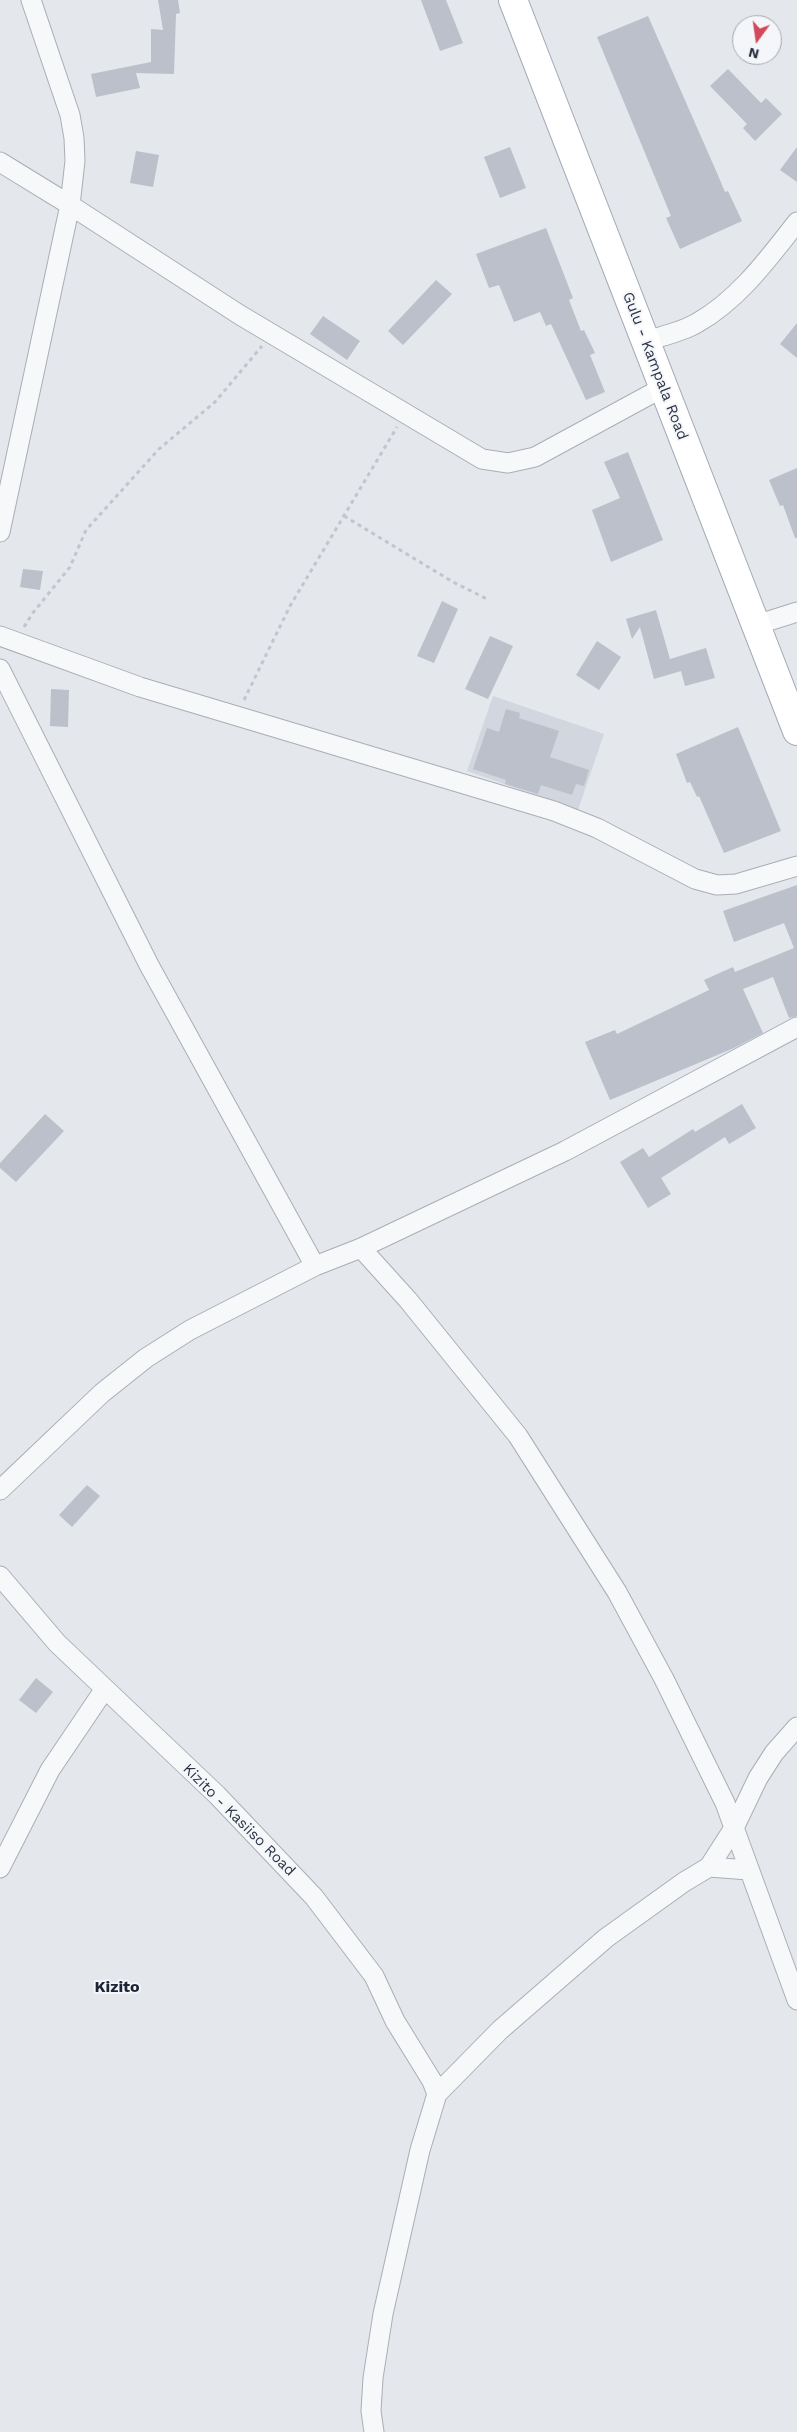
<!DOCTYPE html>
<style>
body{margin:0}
#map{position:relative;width:797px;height:2432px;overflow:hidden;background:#e4e7ec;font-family:"Work Sans",sans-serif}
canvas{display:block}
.north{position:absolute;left:732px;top:15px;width:50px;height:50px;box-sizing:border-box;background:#f4f6f9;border:1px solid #a4a8b1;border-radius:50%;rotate:194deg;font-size:14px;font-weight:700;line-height:20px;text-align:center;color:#2b3445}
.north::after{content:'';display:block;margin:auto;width:18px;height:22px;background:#d1495b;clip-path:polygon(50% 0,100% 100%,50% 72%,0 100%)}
</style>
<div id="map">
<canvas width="797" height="2432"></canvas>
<div class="north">N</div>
</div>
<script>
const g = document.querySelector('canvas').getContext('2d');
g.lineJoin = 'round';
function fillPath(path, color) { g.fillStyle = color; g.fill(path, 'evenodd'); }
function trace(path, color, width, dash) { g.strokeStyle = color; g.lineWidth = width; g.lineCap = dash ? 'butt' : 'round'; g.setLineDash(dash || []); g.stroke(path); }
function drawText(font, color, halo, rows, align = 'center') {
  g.font = font + ' "Work Sans",sans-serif'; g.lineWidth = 4; g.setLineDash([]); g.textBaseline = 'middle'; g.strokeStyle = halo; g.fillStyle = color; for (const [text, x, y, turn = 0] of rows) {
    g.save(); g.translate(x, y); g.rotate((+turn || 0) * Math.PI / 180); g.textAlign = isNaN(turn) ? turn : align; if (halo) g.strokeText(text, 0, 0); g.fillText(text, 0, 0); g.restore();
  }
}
fillPath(new Path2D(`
 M493,696l111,38 -26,76 -111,-39z`), '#d2d6de');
fillPath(new Path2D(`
 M158,0h20l2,13 -4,1 -2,60 -38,-1 4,15 -44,9 -5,-23 60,-12v-33l12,1z
 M421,0h25l17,43 -23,8z
 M648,16l69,157 8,19 3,-1 14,30 -62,28 -14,-31 5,-2 -74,-179z
 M728,69l33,34 5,-5 16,16 -27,27 -12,-13 4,-4 -37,-38z
 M510,147l16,41 -26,10 -16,-41z
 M797,147v35l-17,-12z
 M136,151l23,4 -6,32 -23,-4z
 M546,228l27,70 -4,2 12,31 3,-1 11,23 -5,2 15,37 -19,8 -35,-76 -5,2 -6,-14 -26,10 -15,-37 -10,3 -13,-34z
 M436,280l16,14 -49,51 -15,-14z
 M323,316l37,25 -13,19 -37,-26z
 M797,323v35l-17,-14z
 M628,452l35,88 -52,22 -19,-52 28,-12 -16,-36z
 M797,468v70h-2l-12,-33 -3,1 -11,-26z
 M23,569l20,2 -3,19 -20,-3z
 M442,601l16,8 -24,54 -17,-7z
 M656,610l14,49 36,-11 9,30 -30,8 -4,-15 -27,8 -14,-52 -8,12 -6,-20z
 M490,636l23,10 -25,53 -23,-10z
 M597,641l24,16 -22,33 -23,-15z
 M51,689l18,1 -1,37 -18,-1z
 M506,709l14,4 -1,5 40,13 -9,26 39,13 -5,16 -8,-2 -4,11 -31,-10 -3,9 -33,-10 1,-4 -33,-11 14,-41 12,4z
 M738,727l43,104 -57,22 -25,-57 -2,1 -7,-15 -3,1 -11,-29z
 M797,885v131l-8,2 -16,-41 -30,12 20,44 -29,15 -124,52 -25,-58 30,-12 2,4 92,-44 -5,-10 29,-13 2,5 59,-24 -10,-25 -50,19 -11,-31z
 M742,1104l14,24 -27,16 -4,-7 -64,41 10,16 -23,14 -28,-46 23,-14 6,9 44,-28 2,3z
 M45,1114l19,17 -48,51 -16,-14v-5z
 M87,1485l13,11 -28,31 -13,-12z
 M36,1678l17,14 -17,21 -17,-13z`), '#bbc0ca');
const minor = new Path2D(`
 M0,162l70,43 170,110 242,144 26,4 27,-6 127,-69
 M646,341c16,-5 36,-9 51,-18 41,-23 71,-64 100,-101
 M0,532l70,-327 5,-44 -1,-23 -4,-23 -39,-115
 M756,625l41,-13
 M0,636l140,51 414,124 43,17 98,51 22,6 19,-1 61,-18
 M0,669l149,296 166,301
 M361,1248l47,52 110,136 99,156 47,87 61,124 72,197
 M0,1490l102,-97 44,-35 44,-28 125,-64 46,-18 204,-97 232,-124
 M0,1576l57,67 160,152 97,102 60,79 21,45 37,60 5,13
 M709,1867l40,3
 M0,1868l50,-98 54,-80
 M374,2432l-3,-21 2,-33 10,-64 37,-164 17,-56 63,-64 106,-92 78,-56 25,-15 25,-39 24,-50 16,-25 23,-26`);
const primary = new Path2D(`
 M513,0l284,731`);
trace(minor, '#a9aeb7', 21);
trace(primary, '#a3abb8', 30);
trace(new Path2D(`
 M344,516l109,66 36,18
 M24,627l8,-13 38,-47 16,-37 73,-81 56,-47 47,-56
 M244,700l46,-94 107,-179`), '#c2c5cb', 3, [4, 4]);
trace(minor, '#f7f8fa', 19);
trace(primary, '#fff', 28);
drawText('15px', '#2b3445', '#f4f6f9', [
 ["Gulu - Kampala Road",655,366,69],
 ["Kizito - Kasiiso Road",239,1820,45]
]);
drawText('bold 16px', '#1d2536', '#f4f6f9', [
 ["Kizito",117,1987]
]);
</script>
